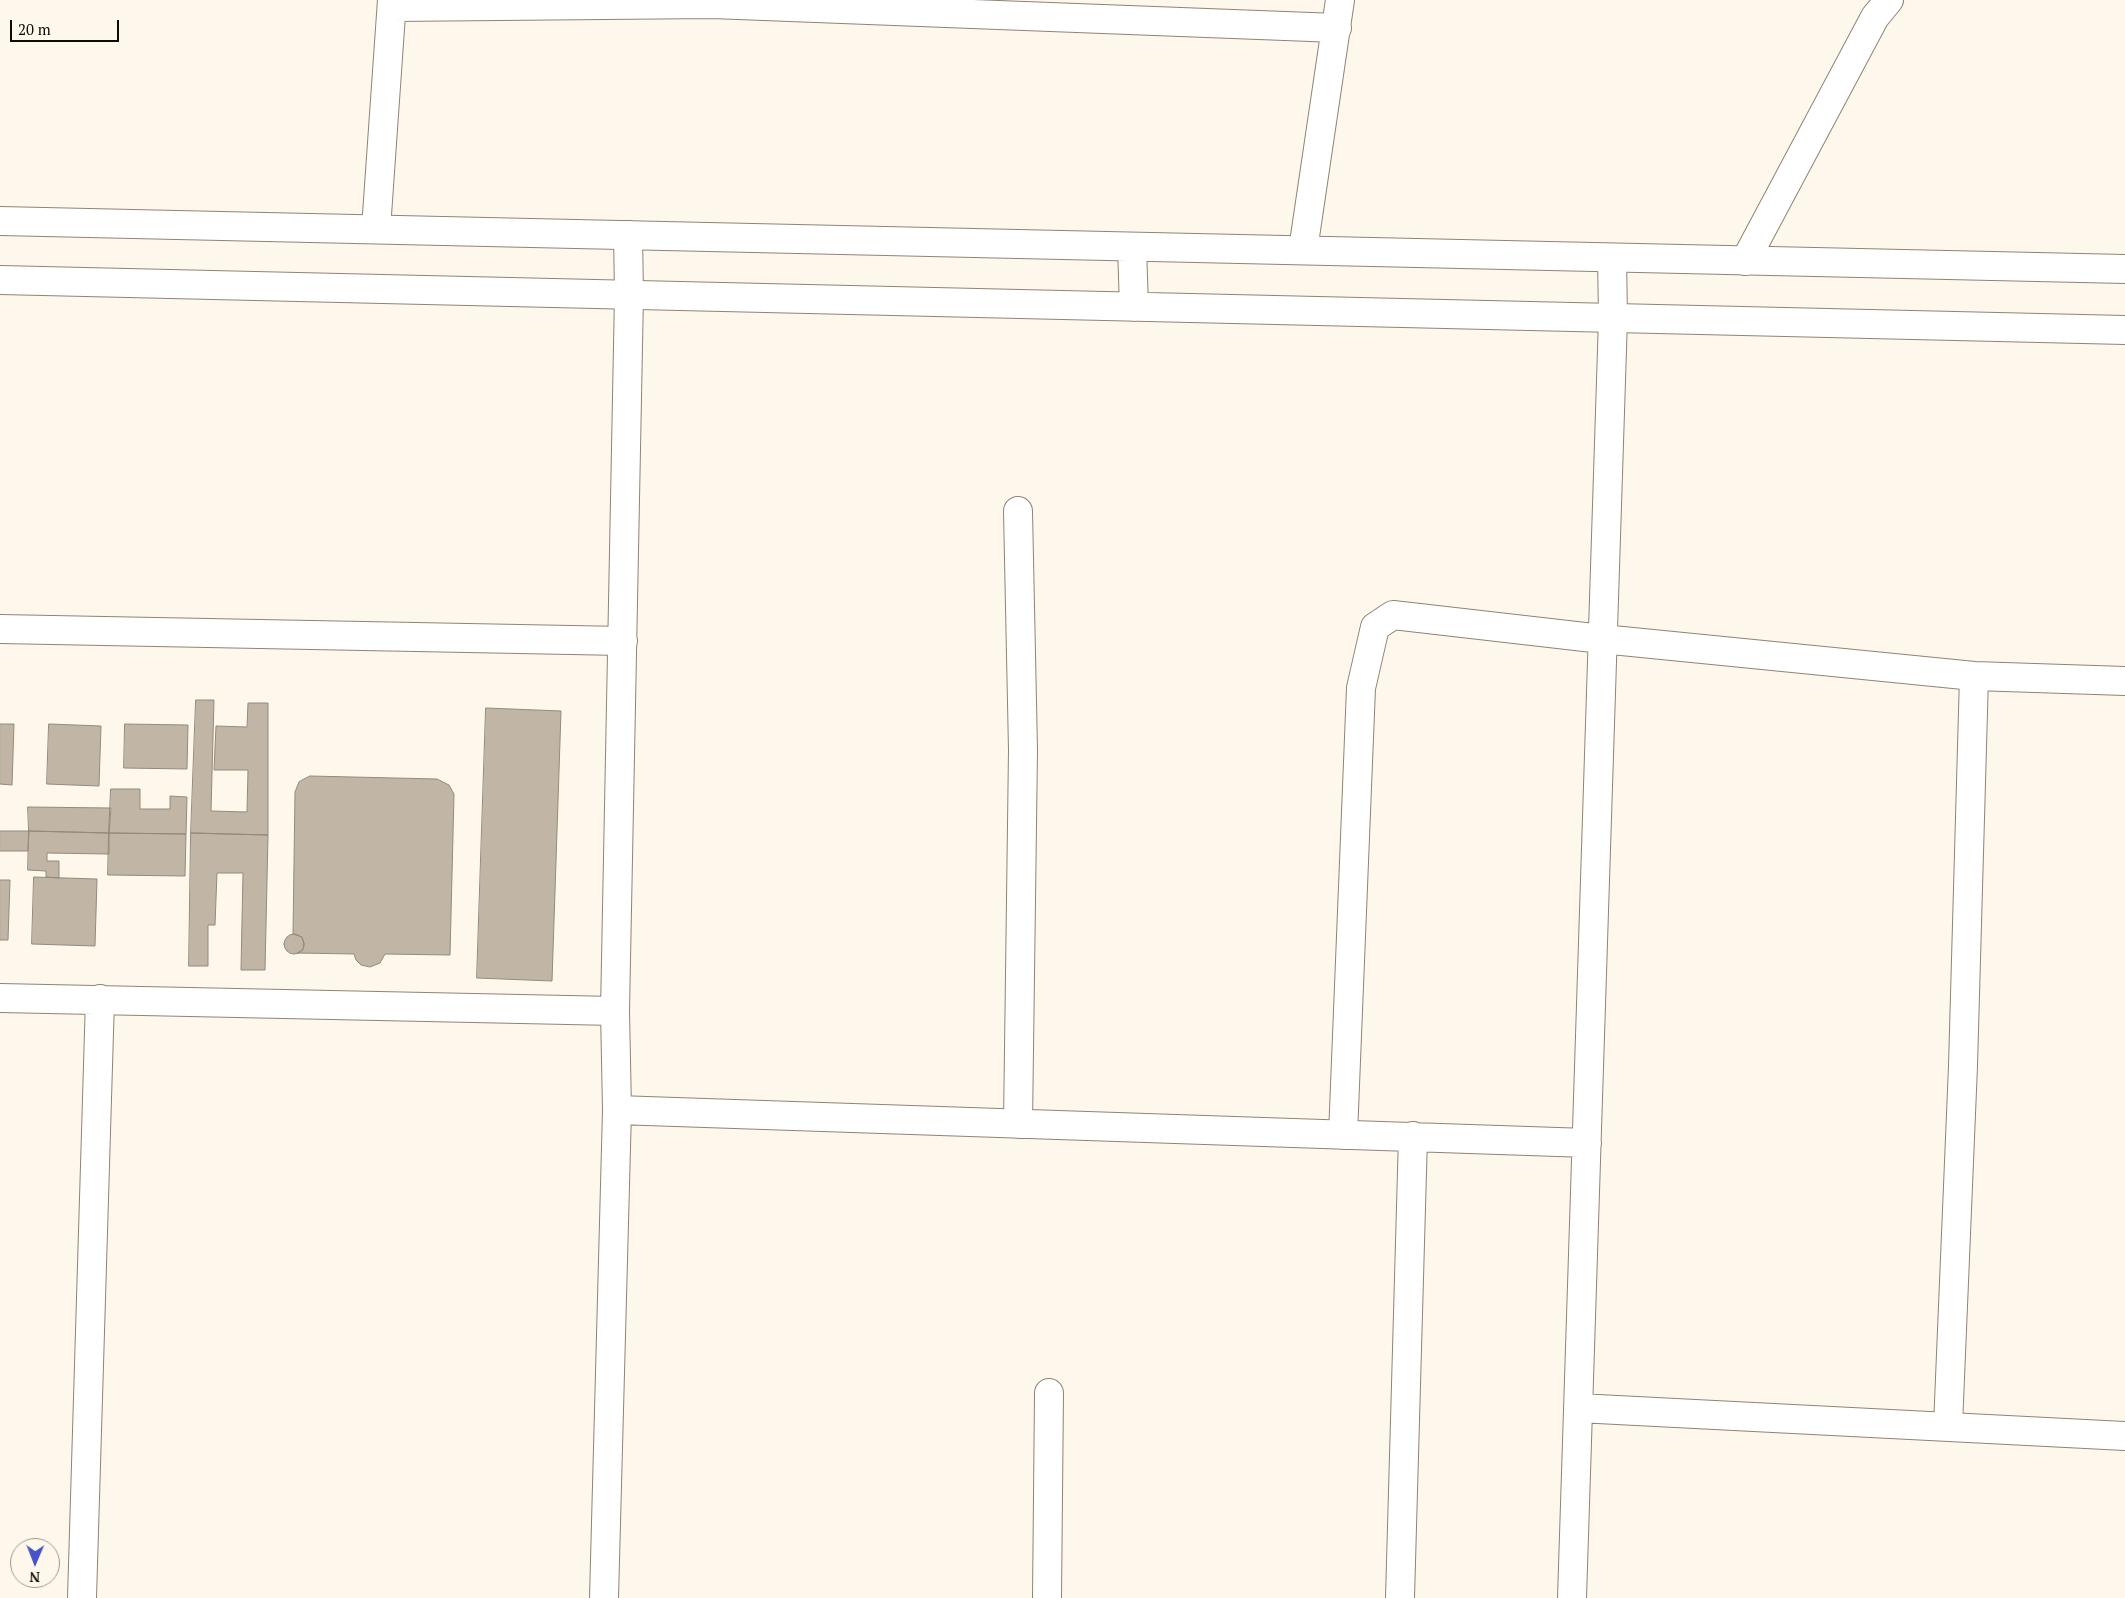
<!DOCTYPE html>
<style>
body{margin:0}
#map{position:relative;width:2125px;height:1598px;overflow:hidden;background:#fef7ec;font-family:"PT Serif",serif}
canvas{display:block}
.north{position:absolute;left:10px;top:1538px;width:50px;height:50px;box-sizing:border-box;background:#fef7ec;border:1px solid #9e9990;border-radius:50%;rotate:181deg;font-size:14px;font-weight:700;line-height:20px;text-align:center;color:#0e0b06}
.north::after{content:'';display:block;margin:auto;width:18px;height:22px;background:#4754c9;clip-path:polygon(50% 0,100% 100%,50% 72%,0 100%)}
.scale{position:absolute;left:10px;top:20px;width:109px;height:22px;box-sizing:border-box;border:2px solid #0e0b06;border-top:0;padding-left:6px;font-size:15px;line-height:18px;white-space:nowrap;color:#0e0b06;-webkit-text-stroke:4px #fef7ec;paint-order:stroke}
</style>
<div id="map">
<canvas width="2125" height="1598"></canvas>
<div class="north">N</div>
<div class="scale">20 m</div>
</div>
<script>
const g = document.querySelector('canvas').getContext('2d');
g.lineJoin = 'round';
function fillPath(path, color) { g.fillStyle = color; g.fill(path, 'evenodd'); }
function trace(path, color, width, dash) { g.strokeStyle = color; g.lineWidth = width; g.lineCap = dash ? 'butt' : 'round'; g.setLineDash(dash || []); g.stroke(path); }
const building = new Path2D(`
 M196,700h18l-3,111 36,1 1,-42h-34l2,-44 31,1 1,-24h20v132l-77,-2z
 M486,708l75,3 -9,270 -75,-3z
 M0,724h14l-2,61 -12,-1z
 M49,724l52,2 -2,60 -52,-2z
 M125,724l63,1 -1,44 -63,-1z
 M310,776l127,3 12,6 5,9 -4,161 -65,-1 -5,9 -10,4 -9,-2 -5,-5 -2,-6 -57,-1 6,-3 1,-6 -2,-7 -9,-3 2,-142 4,-10z
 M111,789h29v20h30v-13l17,1 -1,37 -77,-1z
 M28,807l83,1 -2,25 -80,-2z
 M0,831h29l-1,20h-28z
 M29,831l80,2v21l-62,-1v8h12v17l-13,-1v-6l-18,-1z
 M109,833l77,1 -1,42 -77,-1z
 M191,833l77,2 -3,135h-24l2,-97h-26l-2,52h-7v41h-19z
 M34,877l63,2 -2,67 -63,-2z
 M0,880h10l-2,60h-8z
 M284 944a10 10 0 1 1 20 0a10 10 0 1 1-20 0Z`);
fillPath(building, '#c1b6a6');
trace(building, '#948a7a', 1);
const minor = new Path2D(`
 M392,7l320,-3 625,24
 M376,229l16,-229
 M1303,250l37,-250
 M1745,261l130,-244 14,-17
 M0,629l623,12
 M0,998l615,13
 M617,1110l970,33
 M1018,1124l5,-374 -5,-239
 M1343,1135l18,-447 14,-61 18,-12 209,24 372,37 151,5
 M1578,1408l547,28
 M1948,1426l15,-360 11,-390
 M82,1598l18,-599
 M604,1598l13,-488 -2,-99 14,-716 -1,-60
 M1047,1598l2,-205
 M1400,1598l13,-462
 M1572,1598l41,-1280 -1,-60`);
const secondary = new Path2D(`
 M0,221l2125,48
 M1132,247l2,60
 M0,280l2125,50`);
trace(minor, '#8e8474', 30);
trace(secondary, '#8e8474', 30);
trace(minor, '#fff', 28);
trace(secondary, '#fff', 28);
</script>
